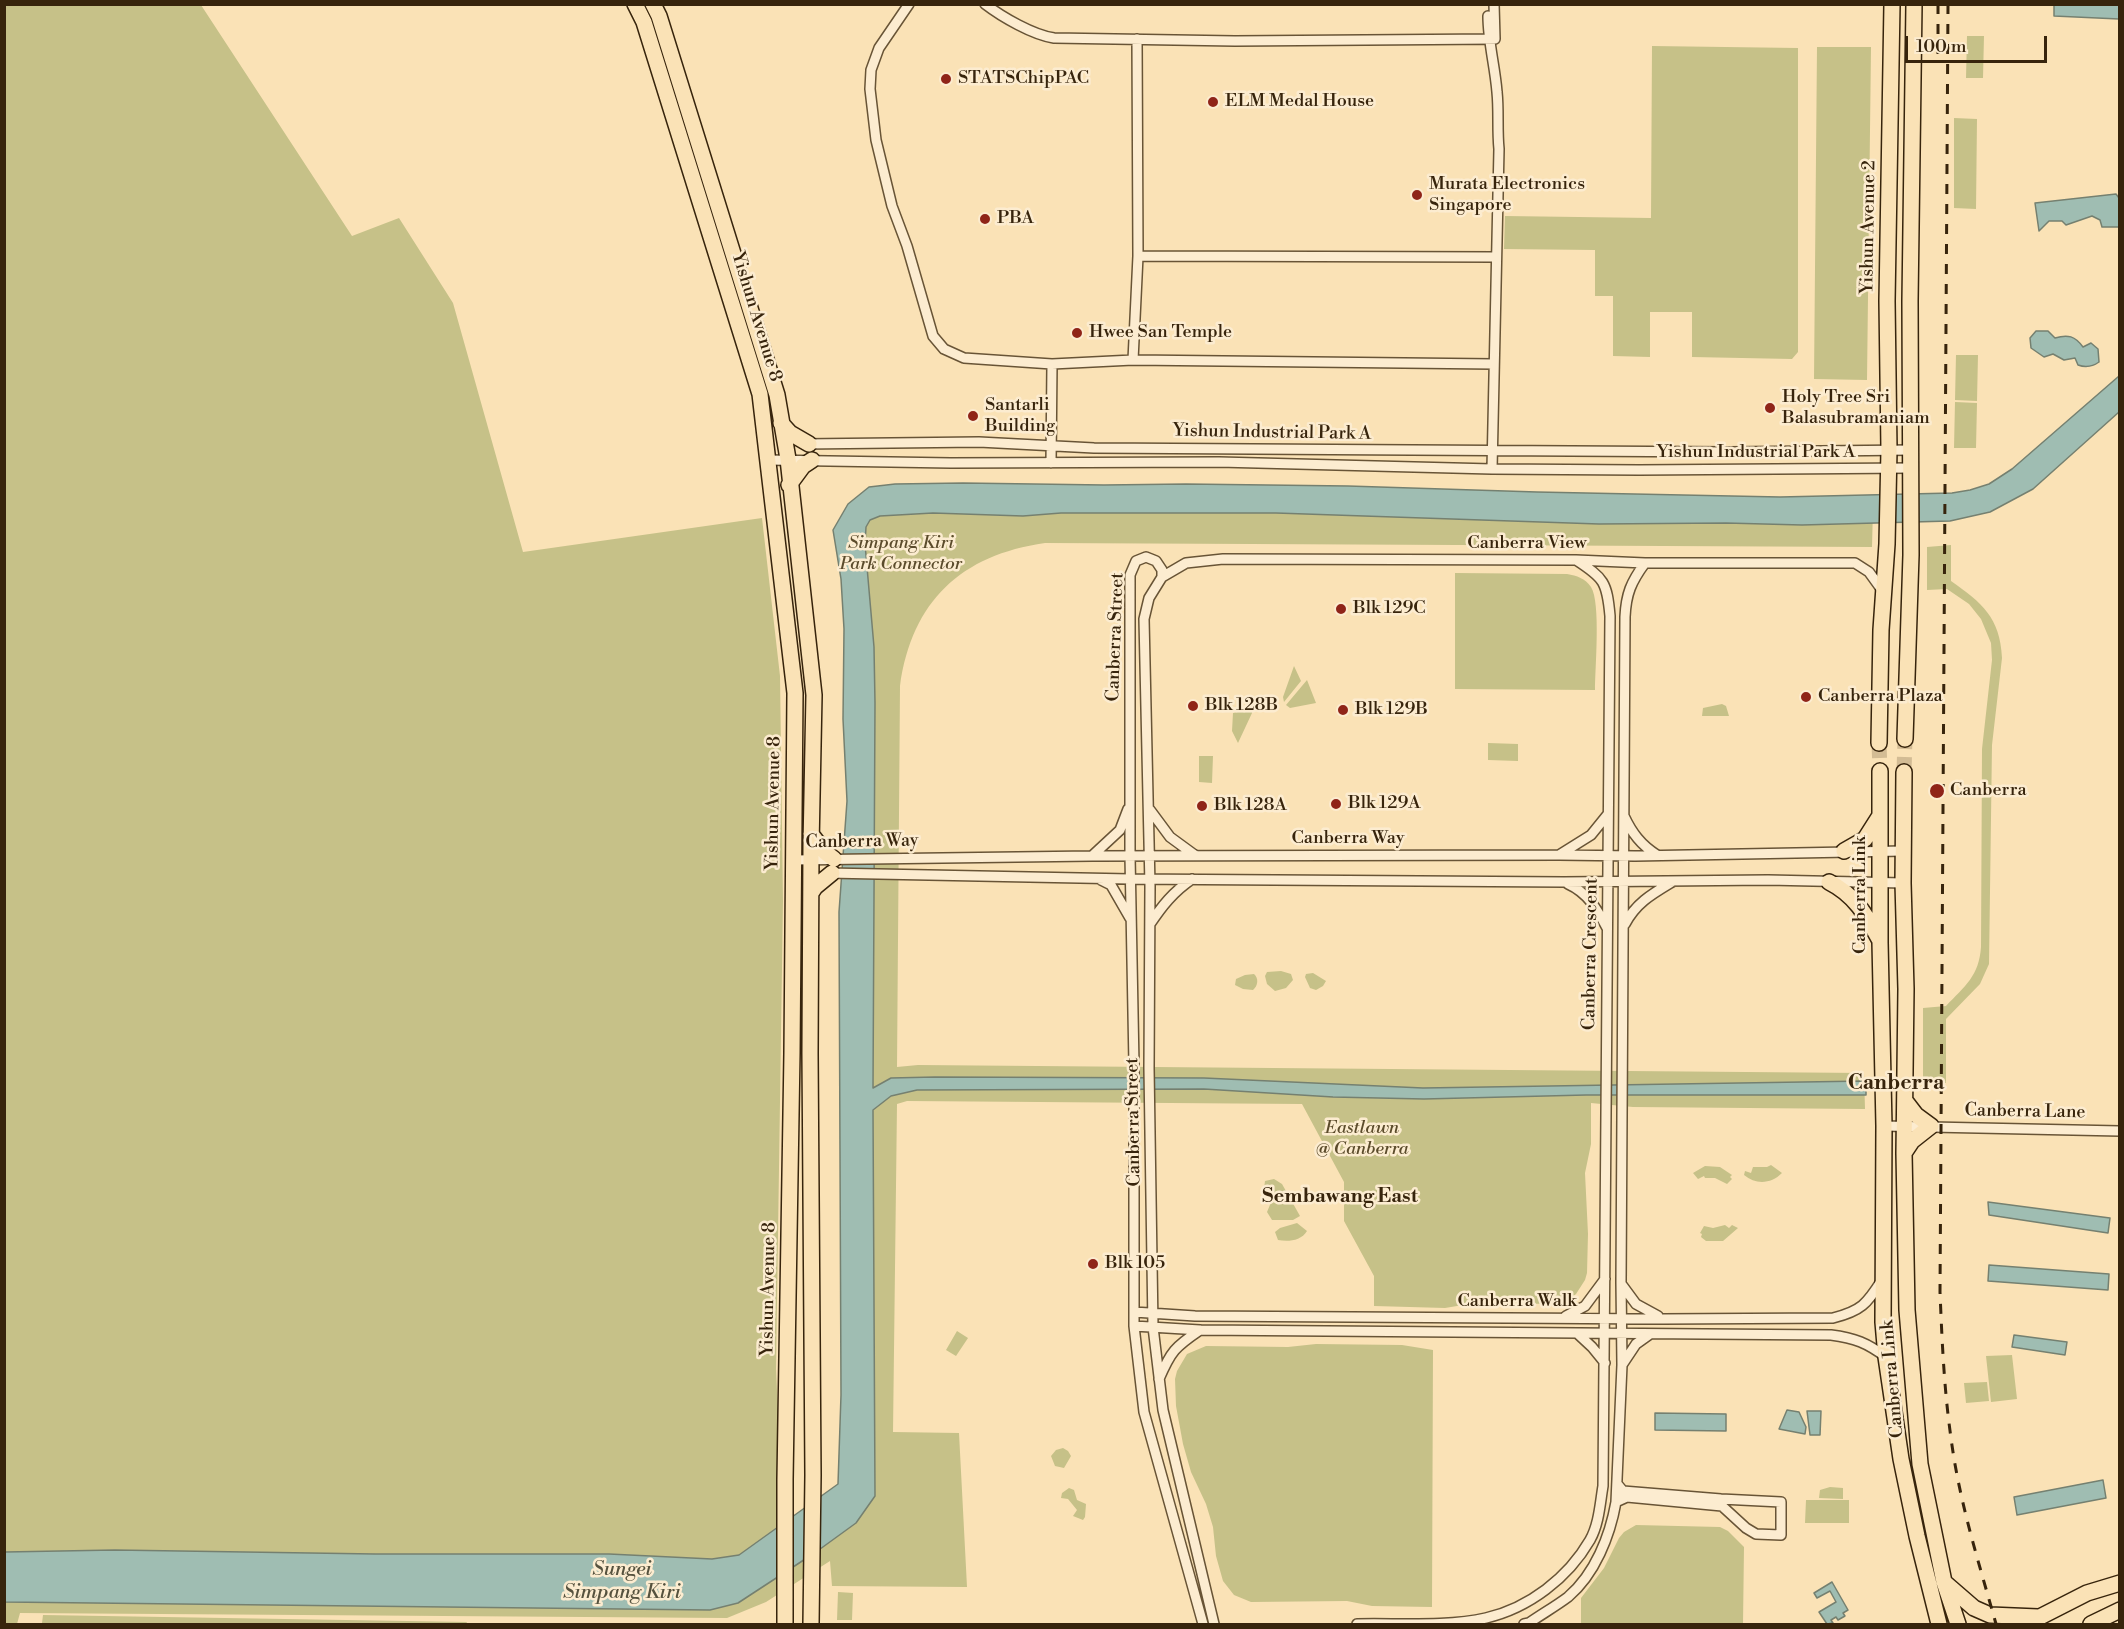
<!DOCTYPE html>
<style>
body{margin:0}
#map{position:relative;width:2124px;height:1629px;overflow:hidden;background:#fae2b6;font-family:"Libre Bodoni",serif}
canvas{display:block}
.frame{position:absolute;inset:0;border:6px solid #37240c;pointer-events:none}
.scale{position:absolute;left:1905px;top:36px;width:142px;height:27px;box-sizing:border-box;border:3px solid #37240c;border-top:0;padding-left:8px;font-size:18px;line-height:21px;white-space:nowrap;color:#37240c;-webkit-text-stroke:4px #fcecd0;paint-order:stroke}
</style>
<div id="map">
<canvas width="2124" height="1629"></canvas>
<div class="frame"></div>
<div class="scale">100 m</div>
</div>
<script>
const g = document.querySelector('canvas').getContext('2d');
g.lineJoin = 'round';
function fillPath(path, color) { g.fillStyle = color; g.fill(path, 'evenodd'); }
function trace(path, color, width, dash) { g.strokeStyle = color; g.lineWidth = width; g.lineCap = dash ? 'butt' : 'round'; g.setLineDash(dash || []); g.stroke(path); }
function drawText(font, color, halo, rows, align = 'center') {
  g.font = font + ' "Libre Bodoni",serif'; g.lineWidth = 5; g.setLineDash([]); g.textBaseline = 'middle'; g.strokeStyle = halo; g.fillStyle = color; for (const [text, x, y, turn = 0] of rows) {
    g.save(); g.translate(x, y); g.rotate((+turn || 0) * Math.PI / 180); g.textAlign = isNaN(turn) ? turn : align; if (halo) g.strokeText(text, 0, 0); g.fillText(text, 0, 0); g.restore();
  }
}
fillPath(new Path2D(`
 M5,5h196l151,231 47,-18 54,85 70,249 239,-34 18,158 3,225 -7,468 4,88 -1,70 -40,28 -27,4 -103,-5h-234l-260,-4 -110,2z
 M1967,36h17l-1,42h-17z
 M1652,46l146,2v304l-6,7 -100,-2v-45h-42v45l-37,-1v-60h-18v-46l-91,-1 1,-33 146,2z
 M1817,47h54l-4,333 -53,-1z
 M1954,118l23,1 -1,90 -22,-1z
 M1956,355h22l-1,46 -22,-1z
 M1955,402l22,1 -1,45h-22z
 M874,500l999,8 -1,39 -827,-4c-84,12 -133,58 -145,143l-3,381 21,-2 946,8 1,36 -232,-2 -42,-4v41l-6,29 3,61 -1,39 -2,7 -9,14 -6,5 -14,5 -81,-1 -30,5 -71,-2v-30l-30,-55v-39l-42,-78 -395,-3 -10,3 -4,328 66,1 8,154 -135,-1 -2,-25 -64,41 -39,16 -707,-5 -3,11h-12v-46l723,13 131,-117 -13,-939z
 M1951,545v36c31,22 49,36 51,77l-10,87 -3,219 -9,20 -34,35v64h-23v-75l23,-2c19,-20 33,-30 35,-59l1,-198 10,-89 -1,-17 -10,-24 -12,-15 -22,-15 -20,1v-43z
 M1455,573l112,1c10,2 18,4 24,13 10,16 4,81 4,103l-140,-1z
 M1294,666l7,15 -17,21 -1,-5z
 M1307,680l9,23 -26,5 -4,-3z
 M1722,704l4,2 3,10h-27l1,-8z
 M1252,709v4l-14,30 -6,-12 1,-18z
 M1488,743l30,1v17l-30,-1z
 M1199,756h14l-1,27 -13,-1z
 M1281,971l10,3 2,6 -7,8 -11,3 -8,-7 -2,-8 2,-4z
 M1313,973l13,8 -3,5 -7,4 -6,-2 -5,-11 1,-3z
 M1254,974c5,4 4,12 -1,16l-10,-1 -8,-4 1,-6 9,-4z
 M1771,1165l11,8c-11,11 -26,12 -38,2l1,-4 6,2 2,-6h14z
 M1705,1166l15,1 12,8 -2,2 2,2 -5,5 -12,-6h-10l-1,-2 -6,3 -5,-6z
 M1274,1179l8,5 18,32 -7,4h-21l-5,-8 5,-12 -8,-11 1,-8z
 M1297,1223l10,8c-6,10 -19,11 -29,9l-3,-8 5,-4z
 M1725,1225l4,3 3,-3 6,3 -15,13h-17l-5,-4 1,-3 -2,-1 4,-7 9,2z
 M957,1331l11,7 -12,18 -10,-6z
 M1316,1344l86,1 31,5 -1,257 -60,-1 -25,-5 -96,1 -17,-7 -11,-14 -7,-25 -3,-29 -7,-23 -15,-32 -8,-28 -7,-38 -1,-27 2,-8 10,-17 19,-8 82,1z
 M2012,1355l5,44 -26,3 -5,-46z
 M1987,1382l2,19 -23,2 -2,-20z
 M1063,1448l5,3 3,5 -7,12 -9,-2 -4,-10 5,-6z
 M1830,1487l13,1v11l-24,-1 1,-8z
 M1069,1488l5,2 3,10 9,4 -1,13 -2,3 -10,-4 4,-6 -9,-11 -7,-1 1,-5z
 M1806,1500h43v23h-44z
 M1636,1525l84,2 8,4 16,16 -1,77h-162v-26l23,-30 15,-30 5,-6z
 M838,1592l15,1 -1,27h-15z
 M43,1615l424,7 -1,2 -424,-1z`), '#c6c188');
const water = new Path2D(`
 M2054,5h65v14l-65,-3z
 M2116,194l3,4v29h-17l-2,-7 -8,-4 -26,9 -4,-4h-13l-10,10 -4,-28z
 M2036,331h12l7,7c13,-4 20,-2 28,9l8,-4 7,6 1,13c-7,5 -13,6 -21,3l-3,-7 -11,2 -11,-6 -9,3 -13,-9 -1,-10z
 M2119,376v36l-86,77 -43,23 -40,9 -148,4 -76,-2 -127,1 -323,-11h-215l-38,3 -90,-3 -53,3 -10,4 -4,7 -1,17 9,103 1,56 -2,385 18,-10 44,-1 269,1 219,10 443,-7v14h-280l-162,4 -91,-2 -129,-8 -287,1 -26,6 -18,14 2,386 -19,27 -40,29 -78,51 -28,7 -705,-8v-50l110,-2 260,4h234l103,5 27,-4 99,-71 3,-89 -2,-483 8,-111 -4,-82 1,-90 -3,-50 -8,-49 15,-26 21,-17 26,-3 68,-1 141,2 82,-1 162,2 189,6 243,5 172,-4 18,-3 19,-6 23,-15z
 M1988,1202l122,16 -2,15 -119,-18z
 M1989,1265l120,9 -1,16 -120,-9z
 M2014,1335l53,7 -2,13 -53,-8z
 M1787,1410l12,2 7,15 -1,7 -26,-5z
 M1807,1411h14l-1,24h-10z
 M1655,1413l71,1v17l-71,-1z
 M2103,1480l3,18 -89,17 -3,-18z
 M1832,1582l16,28 -5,3 2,3 -7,4 -2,-3 -5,3 2,3 -6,1 -8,-12 17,-10 -6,-11 -13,7 -3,-5z`);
fillPath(water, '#9fbdb2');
trace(water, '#758070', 1.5);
trace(new Path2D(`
 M1879,743l1,28
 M1904,772l1,-33`), '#d3bc94', 15, [15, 8]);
const minor = new Path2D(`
 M909,4l-30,44 -8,22 -1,19 6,51 16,66 15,40 26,90 11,13 20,9 88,6 81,-4 361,4
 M985,4c17,13 48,31 69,34l181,3 260,-2 -1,-35
 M1488,16c0,26 7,50 9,76 2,19 0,38 2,57l-7,320
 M1138,256l358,1
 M1133,360l5,-104 -1,-217
 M804,444l175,-2 115,6 636,4 182,-2
 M768,460l183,3 268,-1 273,7 147,1 273,-2
 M1051,463l1,-99
 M1162,577l24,-14 37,-4 353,1 69,3h210l14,9 13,18
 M1150,810l20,27 26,19
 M1624,816c8,17 17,29 33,39
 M1559,855l32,-20 17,-21
 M1092,856l28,-26 8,-21
 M793,860l299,-4 467,-1 76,1 268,-5
 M828,873l302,6 434,3 204,-2 135,3
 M1101,880l10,5 19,33
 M1568,884c20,9 29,25 39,44
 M1150,924c12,-18 23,-32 42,-45
 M1625,924c11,-21 27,-30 47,-42
 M1884,1126l236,5
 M1622,1285l14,19 22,12
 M1134,1312l61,4 468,3 170,-1c28,-7 34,-14 49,-38
 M1566,1316l19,-10 20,-27
 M1134,1326l66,4 631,5c24,3 36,8 55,22
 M1578,1334l14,13 13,16
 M1622,1365l14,-21 14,-10
 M1159,1379c12,-28 16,-32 41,-49
 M1616,1502l11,-5 95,9 24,22 10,6 25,1v-33l-60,-3 -98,-8 -5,-6
 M1203,1624l-59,-212 -10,-86v-261l-4,-209v-281l6,-14 10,-4 10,4 6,9v7l-13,21 -5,21 6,267 -1,182 4,259 10,83 51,214
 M1357,1624c41,-1 89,3 129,-6 43,-10 82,-40 104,-78 9,-16 10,-36 13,-54l7,-870c-3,-34 -6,-38 -34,-56
 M1524,1624l5,-1c13,-9 27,-17 39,-26 27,-23 42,-61 48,-95l6,-137 -1,-83c1,-221 2,-443 4,-665 1,-23 6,-35 20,-54`);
const primary = new Path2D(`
 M635,4l9,18 116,372 35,299 -3,360 -7,426v145
 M653,4l6,12 118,379 11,64 26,236 -3,151 -1,207 3,422 -2,149
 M781,423l9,10 19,11
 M789,485l14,-19 9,-6
 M1905,739l6,-184 -1,-254 4,-297
 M1879,743l2,-113 6,-86 2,-94 -2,-149 5,-297
 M1880,771v171l4,184 -1,196 3,35 15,102 16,77 22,88
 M1904,772l-1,111 3,106 -2,164 3,157 13,154 24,118 14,42
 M811,834l14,18 9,7
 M1844,851l21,-12 14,-22
 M1829,882c26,13 37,33 50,57
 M811,893l4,-6 17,-14
 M1904,1153l8,-12 19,-15 -15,-11 -10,-13
 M1944,1582l30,26 16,7 48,2
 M2032,1621l55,-28 33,-10
 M2091,1624l29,-14`);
trace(minor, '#685436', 12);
trace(primary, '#37240c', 18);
trace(minor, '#fcecd0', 9);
trace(primary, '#fae2b6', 15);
trace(new Path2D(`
 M1938,4v58
 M1948,4l-8,1288c2,48 4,97 11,146 8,63 28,125 45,186`), '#37240c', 3, [10, 10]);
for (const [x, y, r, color] of [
 [946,79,6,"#8f2418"],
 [1213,102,6,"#8f2418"],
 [1417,195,6,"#8f2418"],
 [985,219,6,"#8f2418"],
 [1077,333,6,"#8f2418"],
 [1770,408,6,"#8f2418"],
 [973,416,6,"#8f2418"],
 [1341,609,6,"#8f2418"],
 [1806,697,6,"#8f2418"],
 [1193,706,6,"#8f2418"],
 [1343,710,6,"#8f2418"],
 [1937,791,8,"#8f2418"],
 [1336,804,6,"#8f2418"],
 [1202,806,6,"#8f2418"],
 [1093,1264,6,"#8f2418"]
]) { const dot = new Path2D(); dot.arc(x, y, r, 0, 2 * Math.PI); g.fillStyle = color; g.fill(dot); trace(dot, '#fcecd0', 2); }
drawText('18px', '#37240c', '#fcecd0', [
 ["STATSChipPAC",958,79],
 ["ELM Medal House",1225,102],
 ["Murata Electronics",1429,185],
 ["Singapore",1429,206],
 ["PBA",997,219],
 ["Hwee San Temple",1089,333],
 ["Holy Tree Sri",1782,398],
 ["Balasubramaniam",1782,419],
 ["Santarli",985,406],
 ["Building",985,427],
 ["Blk 129C",1353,609],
 ["Canberra Plaza",1818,697],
 ["Blk 128B",1205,706],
 ["Blk 129B",1355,710],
 ["Canberra",1950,791],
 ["Blk 129A",1348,804],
 ["Blk 128A",1214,806],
 ["Blk 105",1105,1264]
], 'left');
drawText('18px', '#37240c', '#fcecd0', [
 ["Yishun Avenue 2",1869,227,-89],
 ["Yishun Avenue 8",756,317,73],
 ["Yishun Industrial Park A",1272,433,1],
 ["Yishun Industrial Park A",1756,453],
 ["Canberra View",1527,544],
 ["Canberra Street",1116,637,-88],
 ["Yishun Avenue 8",774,803,-89],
 ["Canberra Way",1348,839],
 ["Canberra Way",862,842,-1],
 ["Canberra Link",1861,895,-90],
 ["Canberra Crescent",1591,954,-89],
 ["Canberra Lane",2025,1112,1],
 ["Canberra Street",1134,1122,-91],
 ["Yishun Avenue 8",769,1289,-89],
 ["Canberra Walk",1517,1302],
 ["Canberra Link",1893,1379,-95]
]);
drawText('italic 18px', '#5b4b2b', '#fcecd0', [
 ["Simpang Kiri",901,544],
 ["Park Connector",901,565],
 ["Eastlawn",1362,1129],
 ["@ Canberra",1362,1150]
]);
drawText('bold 20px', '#37240c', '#fcecd0', [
 ["Sembawang East",1340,1197]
]);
drawText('italic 20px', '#56523e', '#fcecd0', [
 ["Sungei",622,1570],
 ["Simpang Kiri",622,1593]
]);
drawText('bold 21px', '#37240c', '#fcecd0', [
 ["Canberra",1896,1084]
]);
</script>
